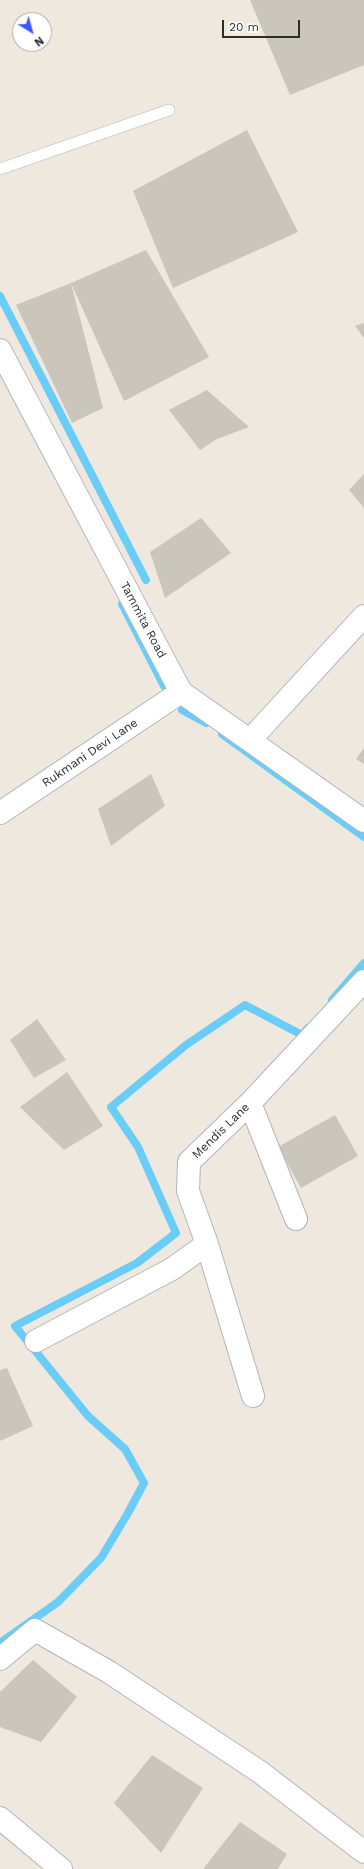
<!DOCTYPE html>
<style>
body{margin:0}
#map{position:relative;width:364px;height:1869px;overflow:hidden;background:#efe8de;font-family:"Work Sans",sans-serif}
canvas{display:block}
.north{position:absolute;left:12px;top:12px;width:40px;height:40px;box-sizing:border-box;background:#fff;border:1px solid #ababab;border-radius:50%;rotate:143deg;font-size:11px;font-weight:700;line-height:16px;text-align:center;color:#2c2c2c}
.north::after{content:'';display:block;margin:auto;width:14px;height:18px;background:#3b58ff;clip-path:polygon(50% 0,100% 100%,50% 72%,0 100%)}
.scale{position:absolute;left:222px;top:20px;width:78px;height:18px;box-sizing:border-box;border:2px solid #2c2c2c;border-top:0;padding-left:5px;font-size:12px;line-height:14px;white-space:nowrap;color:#2c2c2c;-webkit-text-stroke:3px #fff;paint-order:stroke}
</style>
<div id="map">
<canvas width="364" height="1869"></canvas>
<div class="north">N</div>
<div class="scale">20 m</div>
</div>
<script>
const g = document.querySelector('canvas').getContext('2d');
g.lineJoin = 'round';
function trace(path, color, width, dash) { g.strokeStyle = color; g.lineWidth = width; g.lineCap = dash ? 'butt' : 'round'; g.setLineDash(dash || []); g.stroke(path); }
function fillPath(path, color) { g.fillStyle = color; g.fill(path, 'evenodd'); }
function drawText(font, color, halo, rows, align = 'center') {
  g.font = font + ' "Work Sans",sans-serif'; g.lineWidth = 3; g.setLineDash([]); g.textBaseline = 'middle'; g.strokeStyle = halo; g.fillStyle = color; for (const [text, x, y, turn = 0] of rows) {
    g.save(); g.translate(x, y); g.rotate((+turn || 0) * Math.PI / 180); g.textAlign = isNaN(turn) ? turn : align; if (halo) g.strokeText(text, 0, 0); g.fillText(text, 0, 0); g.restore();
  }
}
trace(new Path2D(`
 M0,296l146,284
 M122,604l42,82
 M182,710l24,13
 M222,734l142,103
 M332,1000l32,-37
 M0,1643l58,-41 43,-44 27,-45 16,-30 -19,-34 -37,-33 -73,-90 122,-63 39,-30 -38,-86 -27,-40 75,-62 59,-40 57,30 6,-7`), '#6acdf8', 8);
fillPath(new Path2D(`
 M250,0h114v65l-74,30z
 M247,130l51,102 -125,56 -40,-97z
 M146,250l63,107 -85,44 -53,-118z
 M71,283l32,125 -31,15 -56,-118z
 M364,323v15l-9,-12z
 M207,390l42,37 -32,12 -17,11 -31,-40z
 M364,474v34l-15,-18z
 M201,518l30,35 -66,45 -15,-46z
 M364,748v16l-8,-5z
 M151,774l14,32 -54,40 -13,-37z
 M37,1019l29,41 -32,18 -24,-38z
 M67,1072l36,54 -39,24 -44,-43z
 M335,1115l23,41 -57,32 -23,-41z
 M7,1368l26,58 -33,15v-71z
 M33,1660l44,37 -36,45 -41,-15v-35z
 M152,1755l51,33 -42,65 -47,-50z
 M240,1822l47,32 -9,15h-75z`), '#cac6bc');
const service = new Path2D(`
 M0,169l169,-59`);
const minor = new Path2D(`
 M250,740l114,-124
 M250,1103l46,116
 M207,1244l46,152
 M36,1341l136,-72 35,-25 -19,-53 1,-29 61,-59 114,-122
 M0,1659l35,-29 74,42 151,100 104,80
 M0,1818l61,51`);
const tertiary = new Path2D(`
 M0,350l181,342 183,129
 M0,813l181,-121`);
trace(service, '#b2b4c1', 12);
trace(minor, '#b2b4c1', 24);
trace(tertiary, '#b2b4c1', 24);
trace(service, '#fff', 11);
trace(minor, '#fff', 22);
trace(tertiary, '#fff', 22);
drawText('12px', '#2c2c2c', '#fff', [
 ["Tammita Road",143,620,62],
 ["Rukmani Devi Lane",90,753,-34],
 ["Mendis Lane",221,1131,-44]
]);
</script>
